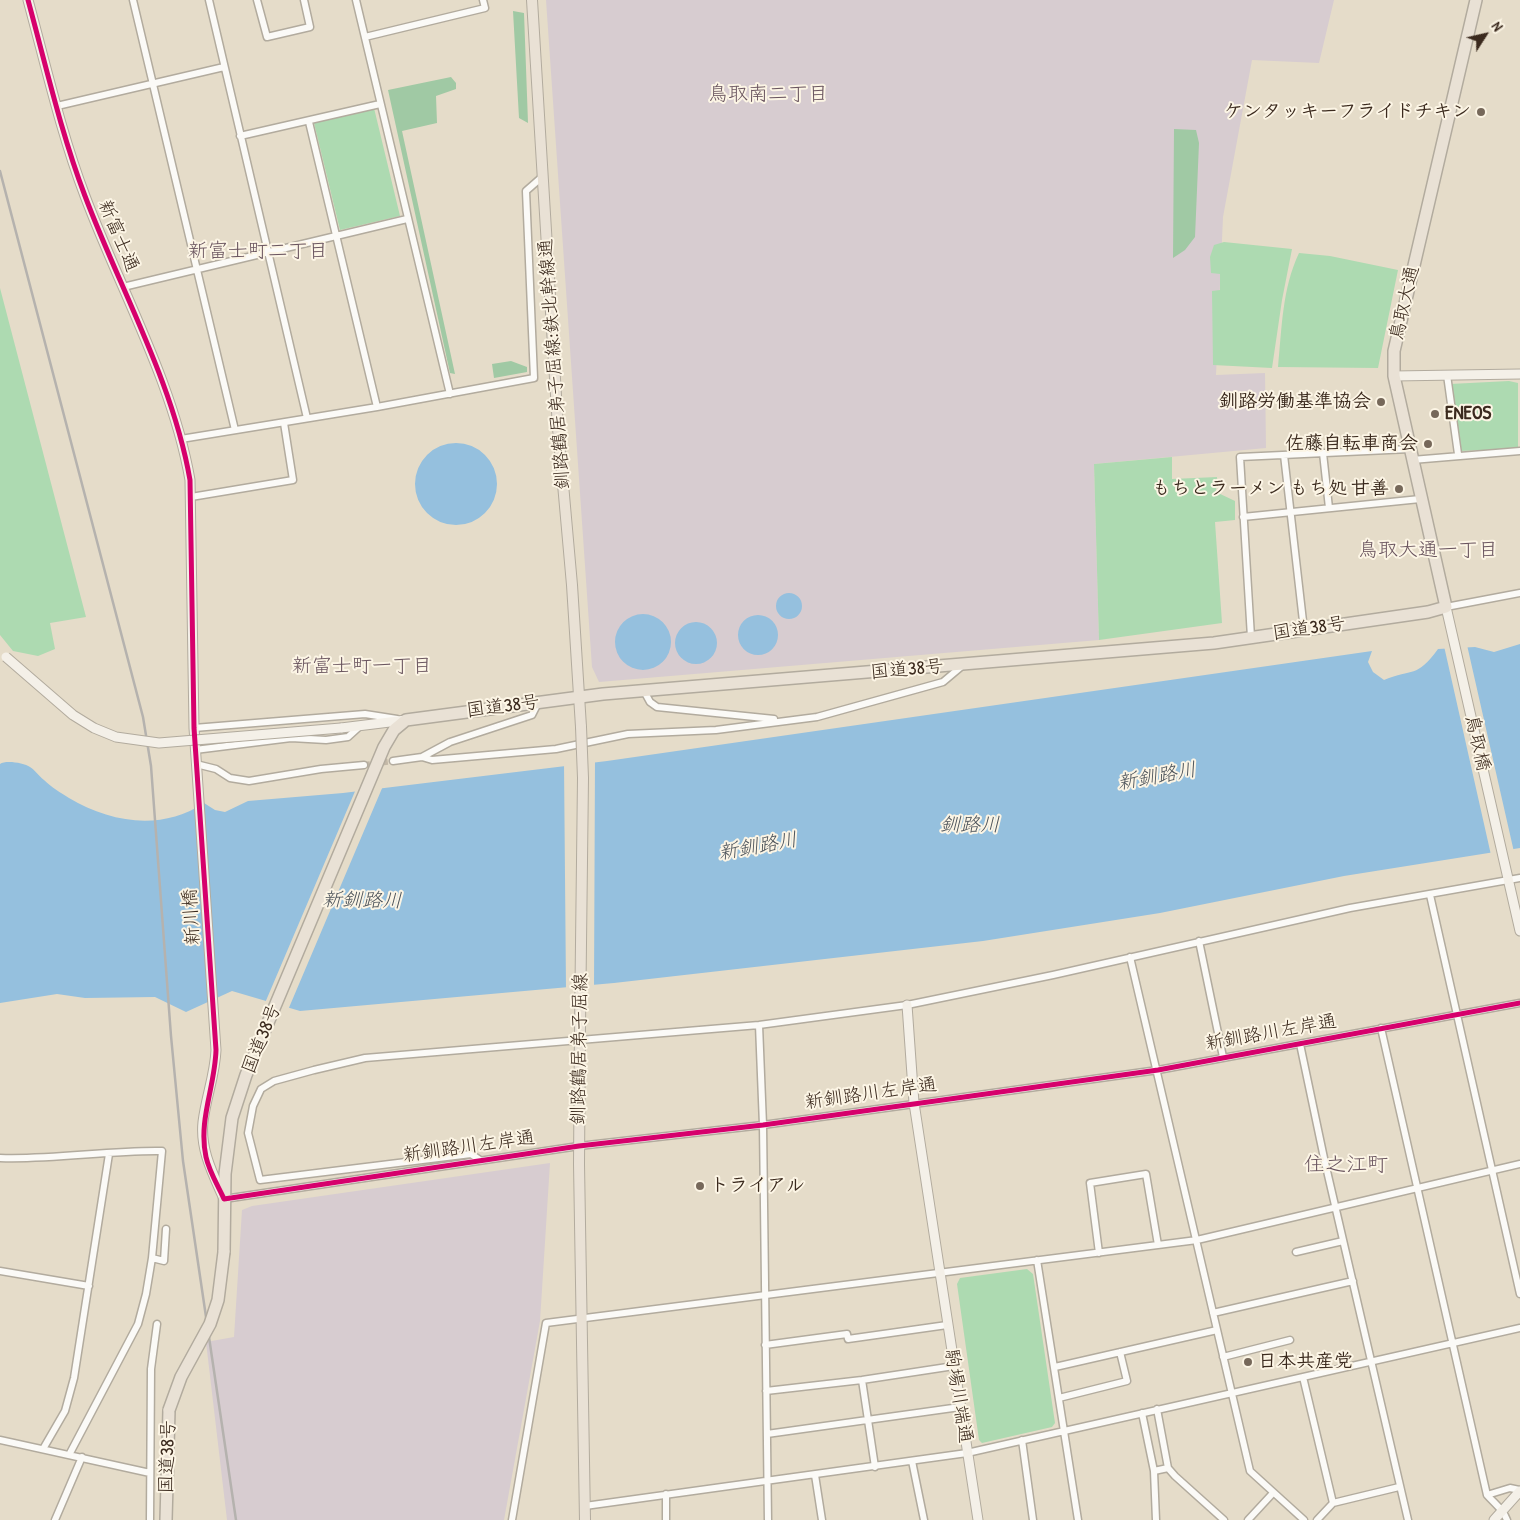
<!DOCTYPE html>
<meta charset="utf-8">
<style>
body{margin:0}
#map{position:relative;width:1520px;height:1520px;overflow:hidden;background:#e5dcc9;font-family:"Patrick Hand",sans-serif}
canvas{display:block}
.north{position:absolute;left:1460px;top:10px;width:50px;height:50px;-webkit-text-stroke:4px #fcf5e5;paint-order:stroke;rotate:55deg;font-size:14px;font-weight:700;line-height:20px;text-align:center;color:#3b2a1e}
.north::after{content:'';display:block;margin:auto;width:18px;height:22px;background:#3b2a1e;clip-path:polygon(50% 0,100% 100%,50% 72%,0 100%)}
</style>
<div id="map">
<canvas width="1520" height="1520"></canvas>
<div class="north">N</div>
</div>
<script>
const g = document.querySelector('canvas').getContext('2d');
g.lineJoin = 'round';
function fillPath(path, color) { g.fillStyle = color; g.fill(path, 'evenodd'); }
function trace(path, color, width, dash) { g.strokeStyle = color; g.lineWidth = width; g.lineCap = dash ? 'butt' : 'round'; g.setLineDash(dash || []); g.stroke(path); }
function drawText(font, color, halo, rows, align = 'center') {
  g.font = font + ' "Patrick Hand","Klee One",sans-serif'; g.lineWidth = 4; g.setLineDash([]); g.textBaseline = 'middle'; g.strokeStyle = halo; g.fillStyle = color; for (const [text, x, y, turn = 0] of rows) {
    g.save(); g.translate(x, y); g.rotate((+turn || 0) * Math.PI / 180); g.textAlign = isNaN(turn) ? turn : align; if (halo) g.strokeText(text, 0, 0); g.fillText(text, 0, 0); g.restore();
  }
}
fillPath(new Path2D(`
 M546,0h788l-15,63 -67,-3 -29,157 -7,158 49,-2 1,75 -172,16 5,176 -500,42 -7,-15z
 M550,1163l-10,158 -36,199h-277l-21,-178 28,-5 8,-127 10,-4z`), '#d7ccd0');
fillPath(new Path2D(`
 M374,108l26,108 -60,14 -26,-107z
 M1224,242l68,7 -10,51 -10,68 -59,-3 -1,-74 8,-1v-16l-9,-1 -1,-16 4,-12z
 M1299,253l31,3 68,14 -20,98 -100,-1c4,-39 4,-78 21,-114z
 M0,288l86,329 -36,6 5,26 -17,7 -25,-5 -13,-16z
 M1509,381l9,2v66l-59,2 -9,-67z
 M1172,457v22l45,-2 -1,15 19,9v19l-20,2 7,101 -123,17 -5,-176z
 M1027,1269l6,5 22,149 -3,4 -70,16 -3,-3 -22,-156 3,-6z`), '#addab1');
fillPath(new Path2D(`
 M513,11l11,2 4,110 -9,-5z
 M451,77l5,6v6l-20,7 1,27 -35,8 53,243 -5,-1 -62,-283z
 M1174,129l22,1 3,13 -4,94 -10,13 -12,8z
 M511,361l16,6v5l-33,6 -2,-14z`), '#a0c9a4');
fillPath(new Path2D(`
 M415 484a41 41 0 1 1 82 0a41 41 0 1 1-82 0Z
 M776 606a13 13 0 1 1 26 0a13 13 0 1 1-26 0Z
 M615 642a28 28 0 1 1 56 0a28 28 0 1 1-56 0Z
 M738 635a20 20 0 1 1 40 0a20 20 0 1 1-40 0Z
 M675 643a21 21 0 1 1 42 0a21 21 0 1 1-42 0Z
 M1520,644v204l-176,28 -184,37 -177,28 -369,42 -314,28 -68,-20 -46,21 -31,-15 -70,1 -28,-4 -57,9v-239c6,-4 24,-1 30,3 5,3 9,9 14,13 7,7 17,13 25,18 42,25 93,33 135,5l11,7 10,2 23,-11 95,-8 264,-32 765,-110 -4,11 5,10 11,8c29,-12 32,-1 54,-31l37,-2 19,5z`), '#95c0de');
fillPath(new Path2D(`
 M1467,645l47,207 -23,3 -47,-209z
 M595,759l-1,228 -28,2 -2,-226z
 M383,786l-95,224 -23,-7 91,-214z`), '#e5dcc9');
trace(new Path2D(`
 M364,765l29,-4`), '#c3b8a7', 6, [6, 3]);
const street = new Path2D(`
 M133,0l102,430
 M209,0l98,418
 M257,0l10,37 43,-10 -6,-27
 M356,0l94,394
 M365,37l120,-29 -2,-8
 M57,106l167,-39
 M309,122l68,285
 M240,136l140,-32
 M123,287l284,-68
 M1447,375l11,79
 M181,439l196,-32 157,-29 -8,-187 16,-14
 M1323,453l6,55
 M1284,455l20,175
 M1412,460l108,-9
 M191,497l102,-17 -9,-57
 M1243,517l177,-18
 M1446,607l74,-14
 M1251,637l-11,-180 170,-8
 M644,691l6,11 7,5 117,12
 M194,728l171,-14 32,5
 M195,750l96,-12 35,2 22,-3 11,-10
 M422,757l10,3 124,-11 72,-15 88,-4 101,-13 126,-35 19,-16
 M393,761l29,-4 28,-15 82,-27 6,-12
 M196,764l20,5 14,9 19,3 72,-12 43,-4
 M1430,895l90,399
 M1199,941l24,116
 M1130,957l120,514 54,49
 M759,1025l4,100 5,395
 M1381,1028l106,467c8,9 16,14 20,25
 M1300,1044l24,114 84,362
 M0,1158c55,2 108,-8 162,-7l-10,107
 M480,1160l-9,-6 -211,26 -12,-47 5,-27 8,-17 13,-8 40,-11 51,-12 394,-33 148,-20 146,-30 297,-67 170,-30
 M224,1199l355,-53 184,-21 395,-55 362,-67
 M1296,1252l47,-11
 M1099,1253l-9,-70 56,-9 12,71
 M1037,1260l41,260
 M0,1271l89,15
 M1213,1313l140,-32
 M765,1345l82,-11 1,5 99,-14
 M1223,1357l67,-17
 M1055,1367l162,-37
 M1303,1377l30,126 -16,17
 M862,1380l13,87
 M766,1391l96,-11 92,-14
 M1059,1398l68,-17 -7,-29
 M1157,1409l11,59 7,8 49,44
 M1142,1413l12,58 2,49
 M767,1434l193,-27
 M0,1440l150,33
 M1022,1440l11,80
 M43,1449l22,-38 9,-33 35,-224
 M69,1455l69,-131 8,-30 6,-36 12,3 2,-32
 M912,1461l12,59
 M1154,1471l14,-3
 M815,1475l7,45
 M666,1494v26
 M1487,1495l23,-7 10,2
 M1333,1503l66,-16
 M585,1506l382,-53 553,-125
 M55,1520l27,-63
 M150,1520l1,-151 6,-45
 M512,1520l34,-197 651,-83 323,-76
 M1248,1520l25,-27`);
const secondary = new Path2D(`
 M28,0c18,66 33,133 57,196 35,93 88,186 105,284l4,248 22,322c-1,25 -10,47 -13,72 -3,28 10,52 21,77
 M1394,376l126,-2
 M1446,607l74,324
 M341,728l65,-8
 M907,1005l7,98 64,417
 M1494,1520l26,-29`);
const primary = new Path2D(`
 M532,0l26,428 14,157 9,142
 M580,1026l-1,138 6,356`);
const highway = new Path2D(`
 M224,1252l1,-78 7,-56 14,-43 138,-328 10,-17 12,-10 197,-26 611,-51 214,-31 18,-5 -52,-231v-25l82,-351
 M166,1520l3,-110`);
trace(street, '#b2ab9e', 9);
trace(secondary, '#b2ab9e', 11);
trace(primary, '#b2ab9e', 12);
trace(highway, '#b2ab9e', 14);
trace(street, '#fbfaf7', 6);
trace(secondary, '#f4f0e8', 9);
trace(primary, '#e9e1d5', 10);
trace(highway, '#e9e1d5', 11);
trace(new Path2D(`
 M0,171l143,546 8,49 20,270 12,125 53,359`), '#b5b2ae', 2.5);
const secondaryBridge = new Path2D(`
 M6,657l67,58 21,13 22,9 43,6 182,-15`);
const primaryBridge = new Path2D(`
 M580,1026l3,-248 -2,-51`);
const highwayBridge = new Path2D(`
 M169,1410l12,-33 29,-53 8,-24 6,-48`);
trace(secondaryBridge, '#b2ab9e', 11, []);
trace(primaryBridge, '#b2ab9e', 12, []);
trace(highwayBridge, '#b2ab9e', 14, []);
trace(secondaryBridge, '#f4f0e8', 9);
trace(primaryBridge, '#e9e1d5', 10);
trace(highwayBridge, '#e9e1d5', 11);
trace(new Path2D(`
 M28,0c18,66 33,133 57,196 35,93 88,186 105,284l4,248 22,322c-1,37 -18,70 -10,107 3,14 12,29 18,42l355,-53 184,-21 395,-55 362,-67`), '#d6006c', 5);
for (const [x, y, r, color] of [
 [1481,112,5,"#76685a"],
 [1381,402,5,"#76685a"],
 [1435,414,5,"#76685a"],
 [1428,444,5,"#76685a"],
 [1399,489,5,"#76685a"],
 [700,1186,5,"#76685a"],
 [1248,1362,5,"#76685a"]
]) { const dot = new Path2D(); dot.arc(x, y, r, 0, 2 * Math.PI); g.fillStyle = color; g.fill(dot); trace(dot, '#fcf5e5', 2); }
drawText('bold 19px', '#3b2a1e', '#fcf5e5', [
 ["ケンタッキーフライドチキン",1471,112],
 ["釧路労働基準協会",1371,402],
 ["ENEOS",1445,414,"left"],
 ["佐藤自転車商会",1418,444],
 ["もちとラーメン もち処 甘善",1389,489],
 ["トライアル",710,1186,"left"],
 ["日本共産党",1258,1362,"left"]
], 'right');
drawText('19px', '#3b2a1e', '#fcf5e5', [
 ["新富士通",118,236,67],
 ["鳥取大通",1405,303,-77],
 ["釧路鶴居弟子屈線:鉄北幹線通",555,364,-94],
 ["国道38号",1309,629,-8],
 ["国道38号",907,670,-5],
 ["国道38号",503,707,-7],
 ["鳥取橋",1477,743,77],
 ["新川橋",192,917,-94],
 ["新釧路川左岸通",1271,1033,-10],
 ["国道38号",262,1039,-68],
 ["釧路鶴居弟子屈線",580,1049,-89],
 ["新釧路川左岸通",871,1094,-8],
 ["新釧路川左岸通",469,1147,-8],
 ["駒場川端通",958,1396,81],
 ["国道38号",168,1457,-88]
]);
drawText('20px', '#6a555f', '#fcf5e5', [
 ["鳥取南二丁目",768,95],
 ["新富士町二丁目",258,252],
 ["鳥取大通一丁目",1428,551],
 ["新富士町一丁目",362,667]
]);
drawText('italic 20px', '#4c535a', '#fcf5e5', [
 ["新釧路川",1157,777,-10],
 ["釧路川",970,826],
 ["新釧路川",758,847,-10],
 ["新釧路川",362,901,1]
]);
drawText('21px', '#6a555f', '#fcf5e5', [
 ["住之江町",1346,1165]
]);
</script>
